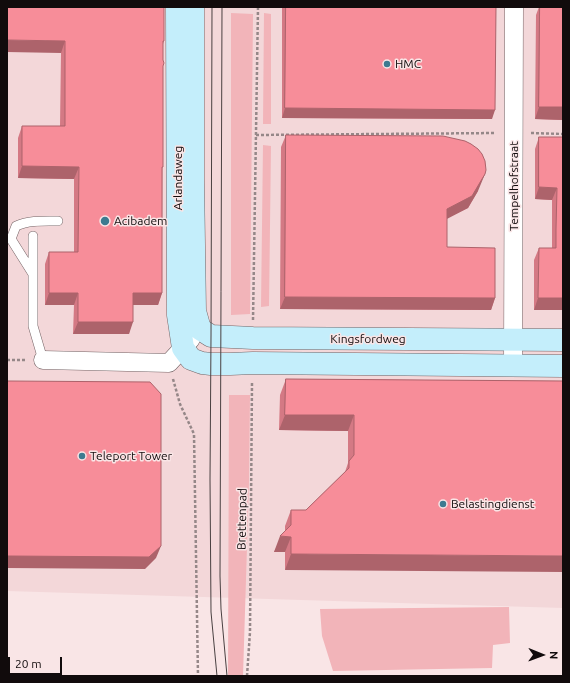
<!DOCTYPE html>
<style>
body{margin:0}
#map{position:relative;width:570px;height:683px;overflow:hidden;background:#f9e5e6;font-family:Ubuntu,sans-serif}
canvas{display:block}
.frame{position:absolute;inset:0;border:8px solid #110b0c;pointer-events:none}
.north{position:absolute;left:522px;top:635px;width:40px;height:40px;-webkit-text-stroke:3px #f9e5e6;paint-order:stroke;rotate:91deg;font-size:11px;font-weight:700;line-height:16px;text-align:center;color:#110b0c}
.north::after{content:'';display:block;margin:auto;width:14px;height:18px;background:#110b0c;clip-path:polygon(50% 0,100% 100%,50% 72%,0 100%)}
.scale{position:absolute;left:8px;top:657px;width:54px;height:18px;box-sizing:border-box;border:2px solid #110b0c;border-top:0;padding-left:5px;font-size:12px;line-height:14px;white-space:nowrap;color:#110b0c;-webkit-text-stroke:3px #f9e5e6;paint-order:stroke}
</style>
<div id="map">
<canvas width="570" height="683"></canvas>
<div class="frame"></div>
<div class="north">N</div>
<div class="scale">20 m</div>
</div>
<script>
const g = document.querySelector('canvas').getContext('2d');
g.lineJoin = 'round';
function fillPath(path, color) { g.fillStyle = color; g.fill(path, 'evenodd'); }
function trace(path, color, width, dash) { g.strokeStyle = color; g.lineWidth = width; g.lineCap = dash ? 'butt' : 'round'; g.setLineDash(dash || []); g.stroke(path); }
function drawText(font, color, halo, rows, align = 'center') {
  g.font = font + ' Ubuntu,sans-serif'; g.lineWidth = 3; g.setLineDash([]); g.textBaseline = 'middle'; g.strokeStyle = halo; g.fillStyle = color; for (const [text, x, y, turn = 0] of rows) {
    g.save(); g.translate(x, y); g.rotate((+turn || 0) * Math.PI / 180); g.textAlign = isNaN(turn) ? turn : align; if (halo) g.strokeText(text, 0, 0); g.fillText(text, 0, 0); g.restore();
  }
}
fillPath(new Path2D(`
 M7,7h556v601l-556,-17z`), '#f3d7d9');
fillPath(new Path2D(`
 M231,13l22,1 -3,300 -19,1z
 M264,13l7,1v110h-8z
 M263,145l8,1 -2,160 -8,1z
 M229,395h21l-1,87 -6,194h-15z
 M509,607l1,36 -17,2 -1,23 -159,3 -11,-35 -2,-27z`), '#f2b4b9');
const lane = new Path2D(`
 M33,274v-38
 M43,360l-10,-34v-52l-22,-35 5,-13c13,-6 28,-5 42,-5`);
const street = new Path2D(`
 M43,360l126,3 22,-24
 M513,365l1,-358`);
const secondary = new Path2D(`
 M177,7l1,308 5,33 8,11 11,4 9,1h19l23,-1 310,3
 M193,7v172l2,132 5,18 11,7 42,2 310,2`);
trace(lane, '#756466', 10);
trace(street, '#756466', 19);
trace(secondary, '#756466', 23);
trace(new Path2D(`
 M531,133l32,1
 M256,135l240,-2
 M253,320l5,-313
 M7,360h19
 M173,379l7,25 14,30 4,242
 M247,676l3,-44 2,-249`), '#958788', 2.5, [3, 2]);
trace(lane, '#fff', 9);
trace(street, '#fff', 18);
trace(secondary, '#c4eefb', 22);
trace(new Path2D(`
 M212,7l-1,329 -1,143 1,133 6,64
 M222,7l-2,569 1,33 6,67`), '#494041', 1);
fillPath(new Path2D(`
 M7,7l157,34 -1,3 -1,208v41l-4,12h-25l-4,29h-56l1,-29h-29v-41l4,-12h25v-73l-56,-1v-40l4,-12h38l1,-73z
 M282,7h214l-4,112 -210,-1z
 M539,7h24v113l-28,-1 1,-104z
 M286,135l192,56 -10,17 -21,10v29l48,51 -4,12 -211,-1 1,-162z
 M539,137h24v173h-29v-50l5,-12h13v-48l-17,-1v-50z
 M286,379l277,2 -278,189v-18h-11l11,-21v-5l6,-16h15l39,-38 3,-9v-32l-69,-1 1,-35z`), '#d47984');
fillPath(new Path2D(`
 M7,40l58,1 -4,12 -54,-1z
 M539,107h24v13l-28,-1z
 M285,108l210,2 -3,9 -210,-1z
 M22,166l57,1 -5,12 -56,-1z
 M485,174l-7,17 -10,17 -25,13 4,-12z
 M539,187l18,1 -5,12 -17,-1z
 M49,293h29l-4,12h-29z
 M133,293h29l-4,12h-29z
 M285,297l210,1 -4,12 -211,-1z
 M538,298h25v12h-29z
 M78,322h55l-4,12h-56z
 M285,415h69l-6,16 -69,-1z
 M280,536l11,1 -6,15h-11z
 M161,546l-5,12 -11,11 -138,-1v-12z
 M291,554l272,2v16l-278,-2z`), '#ad636b');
const building = new Path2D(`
 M7,7h157v34h-1v19l1,3 -1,3v101h-1v126h-29v29h-55v-29h-29v-41h29l1,-85 -57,-1v-40h43v-85l-58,-1z
 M286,7h210l-1,103 -210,-2z
 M540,7h23v100h-24z
 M286,135l157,1 22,5 6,3 7,5 4,5 3,7 1,9 -1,4 -3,5 -10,17 -25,13v38l48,1v50l-210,-1z
 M539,137h24v161h-25l1,-50h17v-19l1,-41 -18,-1z
 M286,379l277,2v175l-272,-2v-17l-11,-1 11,-11v-15h15l43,-42v-7l5,-6v-40h-69z
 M7,381l143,1 11,12v152l-12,11 -142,-1z`);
fillPath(building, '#f78d99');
trace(building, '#ad636b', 1);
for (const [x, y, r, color] of [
 [387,64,4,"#3d7a90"],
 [105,221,5,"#3d7a90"],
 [82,456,4,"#3d7a90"],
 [443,504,4,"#3d7a90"]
]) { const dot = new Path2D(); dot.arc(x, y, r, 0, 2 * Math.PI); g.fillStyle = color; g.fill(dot); trace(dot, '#f9e5e6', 1.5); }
drawText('12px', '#110b0c', '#f9e5e6', [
 ["HMC",395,64],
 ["Acibadem",114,221],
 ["Teleport Tower",90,456],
 ["Belastingdienst",451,504]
], 'left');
drawText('12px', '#110b0c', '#f9e5e6', [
 ["Arlandaweg",178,178,-90],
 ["Tempelhofstraat",514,186,-90],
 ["Kingsfordweg",368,339],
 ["Brettenpad",242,519,-89]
]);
</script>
